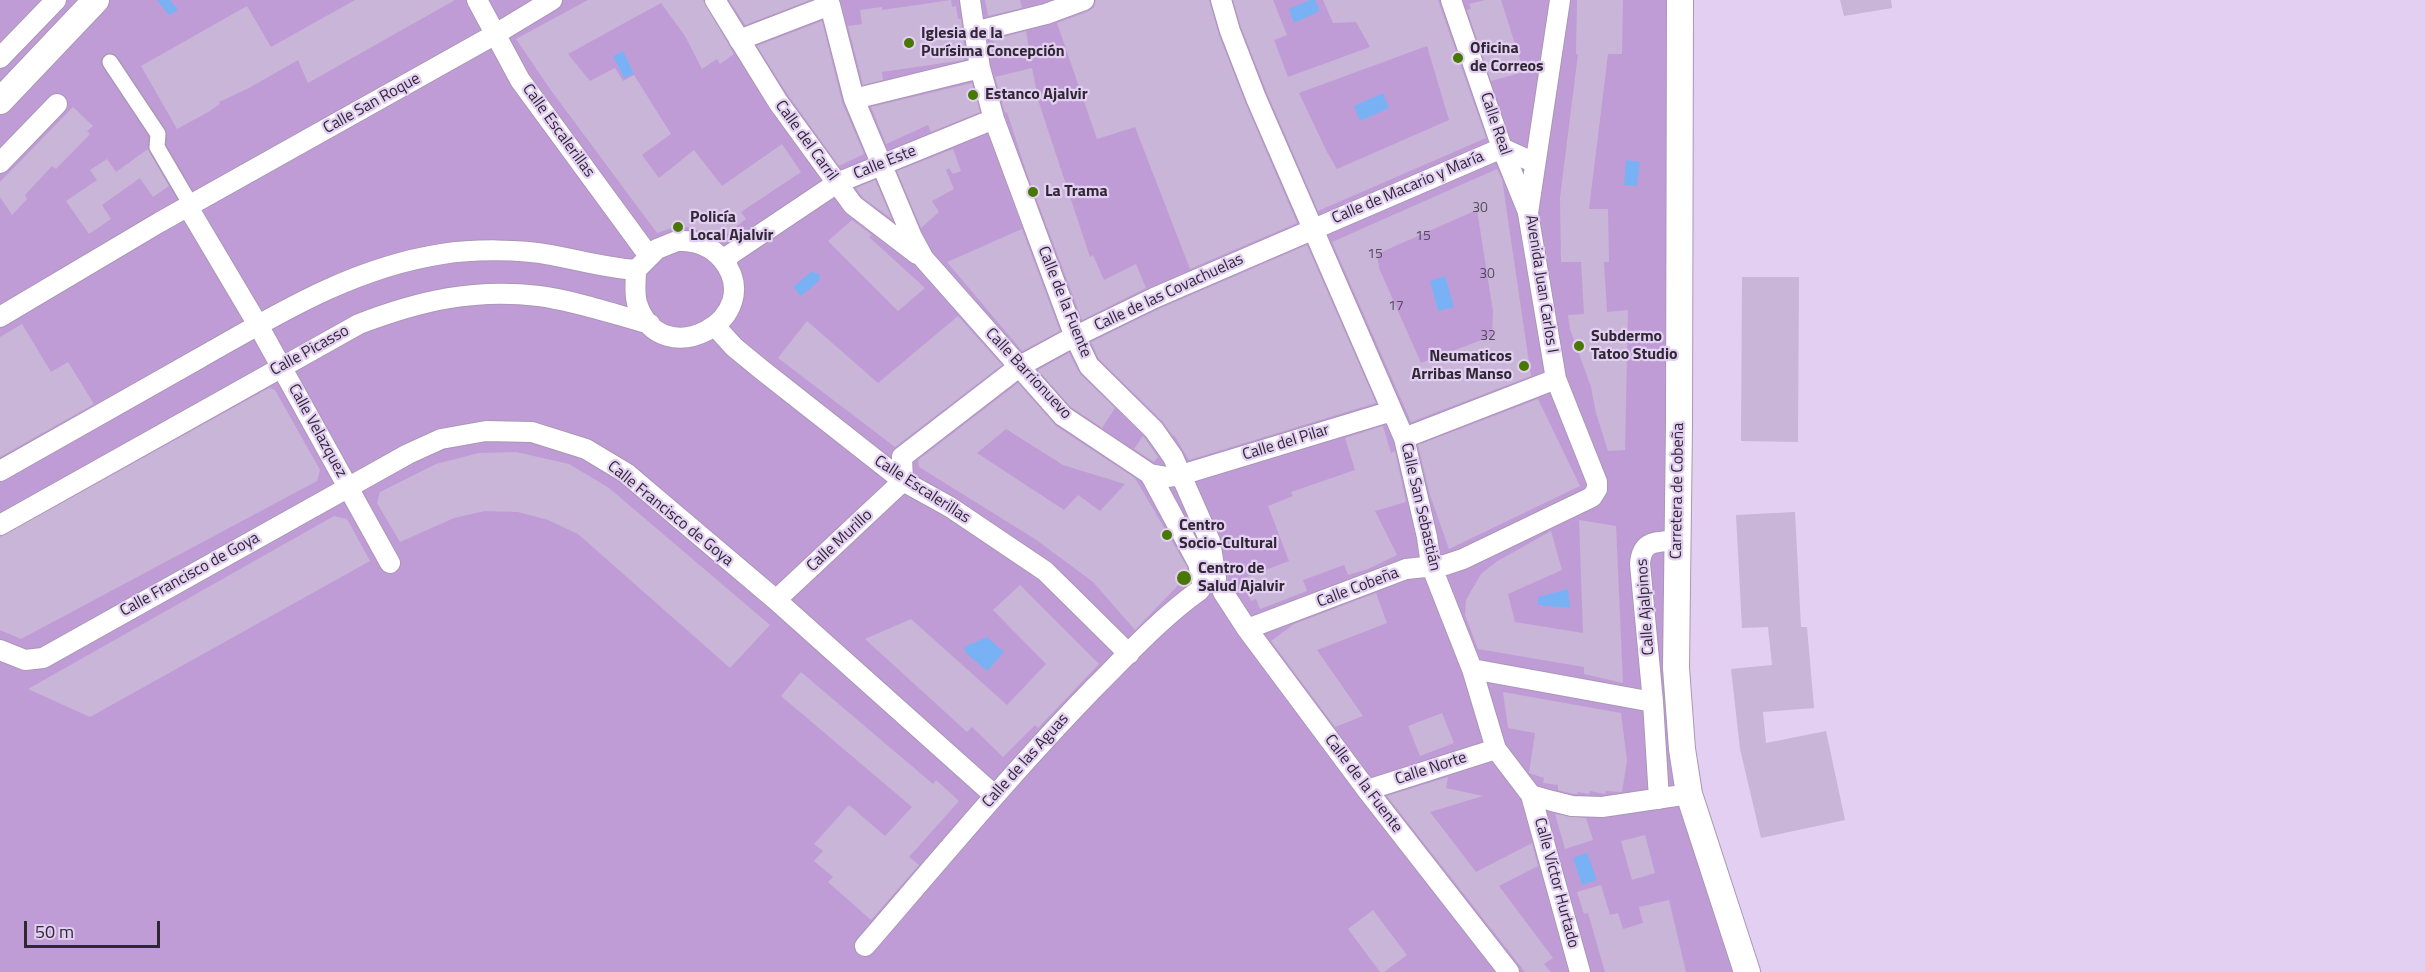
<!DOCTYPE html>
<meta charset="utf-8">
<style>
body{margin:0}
#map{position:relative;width:2425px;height:972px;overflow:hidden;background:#e3cff1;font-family:"Titillium Web",sans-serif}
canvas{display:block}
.scale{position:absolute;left:24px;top:921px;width:136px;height:27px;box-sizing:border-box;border:3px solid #2f2734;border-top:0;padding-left:8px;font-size:18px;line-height:21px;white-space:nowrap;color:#2f2734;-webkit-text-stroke:4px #e3cff1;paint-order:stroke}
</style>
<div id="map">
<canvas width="2425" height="972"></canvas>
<div class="scale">50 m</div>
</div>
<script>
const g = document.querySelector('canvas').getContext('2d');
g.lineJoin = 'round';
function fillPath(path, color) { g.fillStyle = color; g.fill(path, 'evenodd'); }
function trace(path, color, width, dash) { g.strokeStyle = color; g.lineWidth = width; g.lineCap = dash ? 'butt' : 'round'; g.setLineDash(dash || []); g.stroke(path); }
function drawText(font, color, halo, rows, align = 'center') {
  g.font = font + ' "Titillium Web",sans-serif'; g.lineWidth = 4.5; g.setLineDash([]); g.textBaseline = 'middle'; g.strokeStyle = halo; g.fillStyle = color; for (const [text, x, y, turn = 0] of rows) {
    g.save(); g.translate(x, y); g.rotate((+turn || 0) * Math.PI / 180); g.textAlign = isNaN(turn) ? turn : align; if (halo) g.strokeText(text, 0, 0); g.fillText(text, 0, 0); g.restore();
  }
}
fillPath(new Path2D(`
 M0,0h1692l-12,749 75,223h-1755z`), '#c09cd7');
fillPath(new Path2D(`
 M157,0h13l8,10 -9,5z
 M1310,0h5l5,11 -26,12 -5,-14z
 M623,51l11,23 -10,4 -11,-22z
 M1383,93l6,15 -29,13 -6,-15z
 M1626,160l14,2 -3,24 -13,-1z
 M811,272l9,2 -1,7 -18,15 -8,-9z
 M1445,276l9,31 -16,4 -8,-30z
 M1568,589l2,19 -32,-3v-8z
 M987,637l17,15 -17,19 -20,-17 -3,-7z
 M1587,853l10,27 -15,5 -9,-27z`), '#78b2f4');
fillPath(new Path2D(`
 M355,0h100l-147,83 -10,-23 -49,28 -30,14 1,2 -10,7 -33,18 -36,-63 106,-60 24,41z
 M588,0h115l31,54 -14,10 -3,-5 -15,10 -17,-33 -24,-33 -93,51 22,27 25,-13 8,13 11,-6 37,59 -29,21 17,23 35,-28 28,36 60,-42 19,28 -60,40 5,7 -27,21 -14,-8 -17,-5 -16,1 -15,5 -107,-144 -34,-50z
 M729,0h81l-65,25z
 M951,0l1,7 4,-1 2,13h3l3,26h-2l2,15 -82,12 1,8 -20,5 -15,-59 14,-2 -2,-14 22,-3v3z
 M985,0h35l2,8 -34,8z
 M1096,0h113l10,35 26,67 52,121 -107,46 -55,-142 -38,12 -40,-116 32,-12 5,-4z
 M1233,0h40l14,35 -13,5 14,37 82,-30 -14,-25 -23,1 -10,-23h115l48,138 -168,73 -51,-118 -26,-66zM1427,46l22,74 -112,49 -10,-17 -28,-59z
 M1485,0h16l23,72 -33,9 -24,-71 4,-1 -2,-5z
 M1577,0h46l-1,54h-14l-19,155h19l1,53h-5l3,50 21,-2 -3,140 -17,1 -12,-38 -5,-26 -21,-58 -2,-14 16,-1 -3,-52h-20l-1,-64 18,-144h-2z
 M1840,0h51l1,8 -48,8z
 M822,21l20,81 22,52 -25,12 -51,-71 -31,-49z
 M1026,31l3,19 -33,5 -3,-15z
 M1032,68l7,35 51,154 3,-2 11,25 32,-16 10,24 -64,32 -56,-149 -19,-59 -2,1 -10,-36z
 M972,83l8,29 -49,20 -3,-7 -42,19 -15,-37z
 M73,107l20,19 -6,5 3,3 -34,35 -4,-3 -27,29 2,4 -15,16 -12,-18v-15z
 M148,149l21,37 -16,11 -13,-19 -38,27 9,14 -22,15 -23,-33 31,-21 -7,-10 17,-11 9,13z
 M953,149l8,22 -8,3 -4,-6 -3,2 8,19 -22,12 7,11 -18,16 -24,-57z
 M1497,169l5,10 29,197 -120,46 -79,-180zM1477,210l16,101 -1,25 -71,27 -42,-95 -2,-14z
 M875,180l17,39 -29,-21 -7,-10z
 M852,220l20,15 -3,2 56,51 -27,23 -70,-70z
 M1022,229l38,102 -38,20 -75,-89z
 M1307,245l69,158 -187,57 -15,-25 -1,1 -10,-14 -64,-63 -8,-17 68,-33z
 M1742,277h57l-1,165 -57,-1z
 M958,316l44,49 -107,82 -117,-89 29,-37 71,62z
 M22,324l29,48 17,-10 26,42 -94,53v-120z
 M1069,353l11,21 35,34 -13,20 -31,-21 -33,-37z
 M1018,383l38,43 79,52 52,89 1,8 -53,55 -42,-48 -58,-43 -116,-72 -1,-7zM1006,429l57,36 62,19 -25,27 -22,-16 -14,15 -87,-57z
 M269,388l6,2 45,80 -3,11 -296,158 -21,-9v-93z
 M1538,399l42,87 -131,63 -19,-54 -12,-50z
 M1383,426l8,27 4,-2 11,51 -31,9 22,44 -29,14 -20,6 -4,-10 -41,15 4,11 -47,18 -4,-10 -5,2 -9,-22 47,-18 -21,-55 25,-10 -2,-4 64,-22 -10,-32z
 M1143,436l15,21 -4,5 -20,-13z
 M516,452l53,12 40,24 161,137 -40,43 -152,-134 -30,-14 -30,-8 -33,-1 -31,7 -54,24 -23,-39 3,-11 56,-28 43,-11z
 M1795,512l6,115h6l7,81 -51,4 3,31 60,-12 19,89 -84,18 -21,-89 -9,-80 41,-4 -4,-38 -26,1 -6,-113z
 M334,516l13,3 23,42 -280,156 -62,-28z
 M1579,520l37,6 7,157 -39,-9v-7l-106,-18 -13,-34 1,-15 15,-26 15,-12 55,-31 11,39 -54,24 7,28 68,11z
 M1020,585l79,79 -61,64 -3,-3 -32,32 -31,-30 -5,5 -102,-93 46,-20 96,86 39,-41 -53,-54z
 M1376,593l11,30 -70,27 46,66 -28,11 -64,-86 23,-17z
 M801,672l132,112 3,-4 23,21 -50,56 10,8 -48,55 -43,-38 5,-5 -19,-16 9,-10 -9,-7 35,-39 36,31 27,-29 -131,-111z
 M1503,692l118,21 6,48 -5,31 -16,-1 -1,3 -15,-3 -1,3 -12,-2 1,2h-4l-16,-4v-5l-15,-2 1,-5 -15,-5 6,-40 -27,-5z
 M1442,713l12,30 -34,13 -12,-30z
 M1448,777l-2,11 37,8 -53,16 46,60 56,-29 6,23 -39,20 54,72 -9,6 7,8h-26l-138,-176z
 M1555,814l31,4 7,22 -28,9z
 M1645,835l10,38 -23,7 -11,-39z
 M1601,885l9,30 8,-2 5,16 20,-6 -4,-16 30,-7 17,72h-81l-17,-59 -4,1 -7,-22z
 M1373,910l34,45 -23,17h-4l-32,-43z`), '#c9b5d7');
const pedestrian = new Path2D(`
 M110,62l48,72 -1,13 34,58`);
const minor = new Path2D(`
 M477,0l43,80 129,176
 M715,0l63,102 75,103 64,49
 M970,0l10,68 14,51 81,218 14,29 65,64 19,27 37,84 6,37
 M1221,0l9,31 26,67 148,340 23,99 4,28 41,104 24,80 35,46 21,6 20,5 30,1 87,-13
 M1451,0l51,148 26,64
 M974,32l72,-18 38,-14
 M739,40l91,-35 24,94 58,138 12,22 139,157 87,58 17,3 14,-2 211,-64
 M0,58l56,-58
 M854,99l126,-31
 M0,163l57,-59
 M188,207l70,118 132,238
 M677,241c18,-1 33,4 45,18 48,59 -62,118 -85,44 -3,-11 -1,-22 -1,-33l21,-21z
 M725,262l6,-8 106,-71 157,-64
 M0,317l160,-95 334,-187 58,-35
 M715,326l19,21 28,23 141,111 47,26 95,64 84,83
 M1404,438l152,-59
 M0,471c66,-37 132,-75 198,-112 78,-44 153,-91 244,-105 31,-5 78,-5 109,1 28,5 55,13 85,15
 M1150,474l48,89 4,19
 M0,525l359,-201c60,-23 115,-36 180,-28 37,5 75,18 111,28
 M1223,592l24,37 120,161 142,182
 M776,600l127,-119 -1,-24 118,-91 44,-24 90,-44 341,-147 7,-3 33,15
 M1247,629l159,-60 39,-4 18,-6 129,-62 5,-8v-7l-41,-103 -28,-166 32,-213
 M0,650l25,10 18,-2 365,-204 33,-15 45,-8 46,1 54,17 40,24 150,127 218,195
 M1472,669l181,33 -13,-138c2,-25 16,-21 37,-24
 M1653,702l6,97
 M1367,790l129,-41
 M1531,795l49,177
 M865,946c76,-88 150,-177 231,-260 33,-33 66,-69 104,-96`);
const tertiary = new Path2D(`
 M1680,0l-1,425 -3,243 6,81 7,45 58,178
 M0,101l96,-101`);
trace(pedestrian, '#aa96b6', 18);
trace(minor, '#aa96b6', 22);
trace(tertiary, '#aa96b6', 28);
trace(pedestrian, '#fff', 15);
trace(minor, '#fff', 20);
trace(tertiary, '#fff', 26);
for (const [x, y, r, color] of [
 [909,43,6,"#477902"],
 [1458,58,6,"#477902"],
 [973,95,6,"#477902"],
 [1033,192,6,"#477902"],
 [678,227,6,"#477902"],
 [1579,346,6,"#477902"],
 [1524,366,6,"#477902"],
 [1167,535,6,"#477902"],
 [1184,578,8,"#477902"]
]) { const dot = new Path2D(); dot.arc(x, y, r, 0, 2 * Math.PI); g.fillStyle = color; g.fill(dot); trace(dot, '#e3cff1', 2); }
drawText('14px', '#564a5d', null, [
 ["30",1480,209],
 ["15",1423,237],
 ["15",1375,255],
 ["30",1487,275],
 ["17",1396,307],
 ["32",1488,337]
]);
drawText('bold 16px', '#2f2734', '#e3cff1', [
 ["Iglesia de la",921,34],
 ["Purísima Concepción",921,52],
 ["Oficina",1470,49],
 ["de Correos",1470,67],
 ["Estanco Ajalvir",985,95],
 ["La Trama",1045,192],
 ["Policía",690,218],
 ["Local Ajalvir",690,236],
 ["Subdermo",1591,337],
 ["Tatoo Studio",1591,355],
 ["Neumaticos",1512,357,"right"],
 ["Arribas Manso",1512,375,"right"],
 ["Centro",1179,526],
 ["Socio-Cultural",1179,544],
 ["Centro de",1198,569],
 ["Salud Ajalvir",1198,587]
], 'left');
drawText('16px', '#2f2734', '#e3cff1', [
 ["Calle San Roque",372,104,-29],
 ["Calle Real",1495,124,71],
 ["Calle Escalerillas",558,131,54],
 ["Calle del Carril",806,141,54],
 ["Calle Este",885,163,-22],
 ["Calle de Macario y María",1408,188,-23],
 ["Avenida Juan Carlos I",1541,284,81],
 ["Calle de las Covachuelas",1169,293,-25],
 ["Calle de la Fuente",1064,302,68],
 ["Calle Picasso",310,351,-29],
 ["Calle Barrionuevo",1028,374,47],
 ["Calle Velazquez",317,431,61],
 ["Calle del Pilar",1286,443,-17],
 ["Calle Escalerillas",922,490,33],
 ["Carretera de Cobeña",1678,491,-89],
 ["Calle San Sebastián",1420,507,77],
 ["Calle Francisco de Goya",670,514,39],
 ["Calle Murillo",840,541,-43],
 ["Calle Francisco de Goya",190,575,-29],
 ["Calle Cobeña",1358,588,-21],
 ["Calle Ajalpinos",1646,607,-94],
 ["Calle de las Aguas",1026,761,-48],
 ["Calle Norte",1431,769,-18],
 ["Calle de la Fuente",1363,784,53],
 ["Calle Víctor Hurtado",1556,883,75]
]);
</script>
